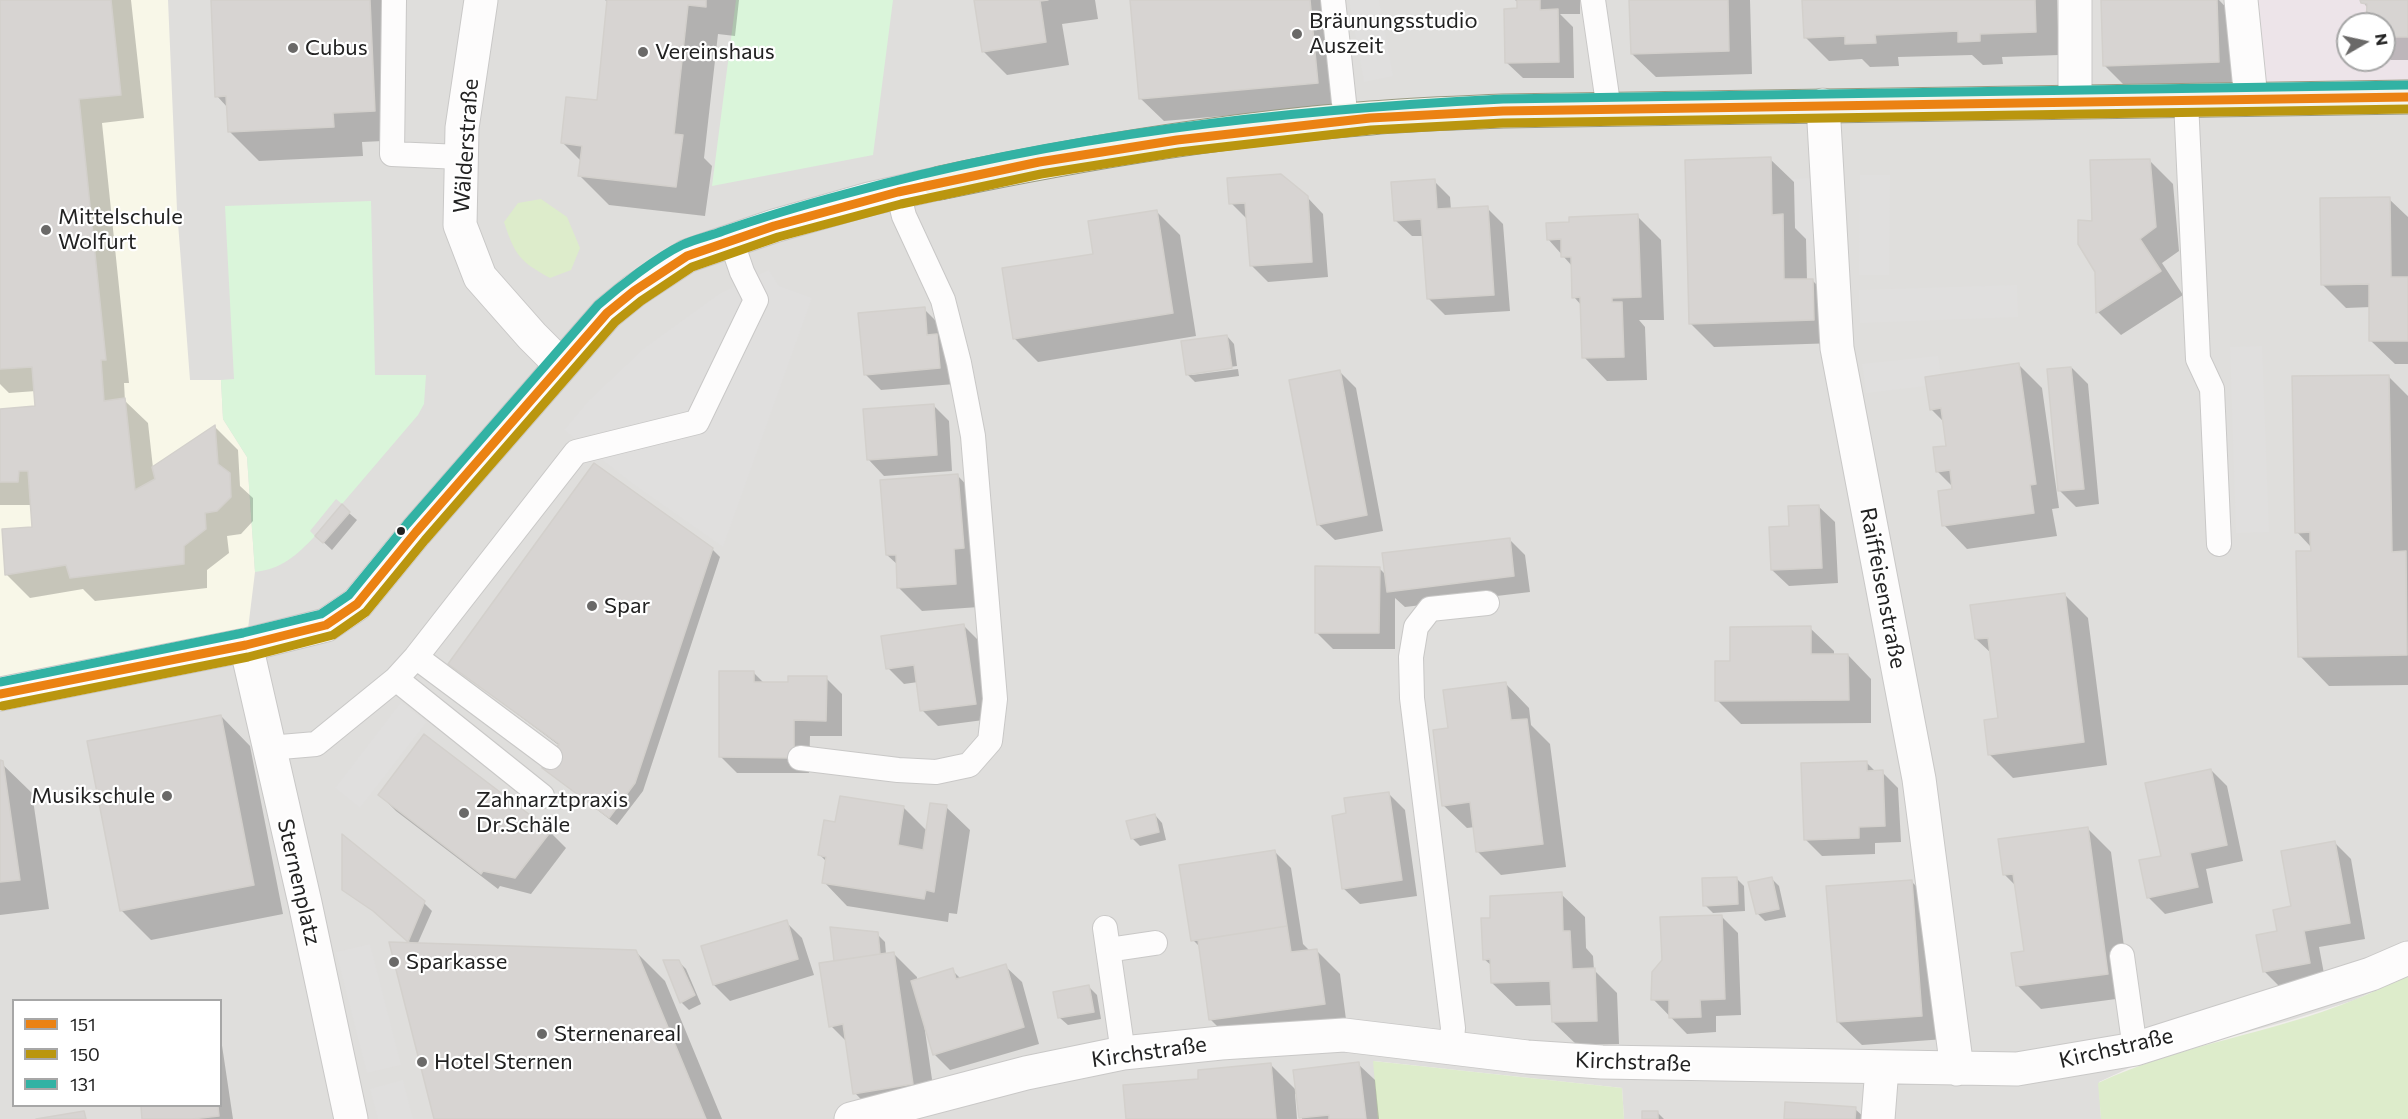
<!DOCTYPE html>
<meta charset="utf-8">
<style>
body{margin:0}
#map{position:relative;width:2408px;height:1119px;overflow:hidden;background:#f0eeeb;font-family:Commissioner,sans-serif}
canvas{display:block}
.legend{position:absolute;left:12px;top:999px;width:210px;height:108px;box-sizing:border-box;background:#fff;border:2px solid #a7a7a7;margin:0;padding:8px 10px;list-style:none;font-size:18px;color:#222}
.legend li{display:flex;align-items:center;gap:12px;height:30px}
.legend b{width:30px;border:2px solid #a7a7a7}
.north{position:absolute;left:2336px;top:12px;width:60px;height:60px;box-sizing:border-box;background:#fff;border:2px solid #a7a7a7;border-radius:50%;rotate:81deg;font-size:16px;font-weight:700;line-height:24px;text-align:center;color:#222}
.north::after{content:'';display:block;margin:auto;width:21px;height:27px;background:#6a6968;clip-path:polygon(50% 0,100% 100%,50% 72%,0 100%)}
</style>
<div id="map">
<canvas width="2408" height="1119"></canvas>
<ul class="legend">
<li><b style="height:8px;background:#eb8213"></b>151</li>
<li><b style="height:8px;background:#ba960f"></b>150</li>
<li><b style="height:8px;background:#32b2a4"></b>131</li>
</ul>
<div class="north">N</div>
</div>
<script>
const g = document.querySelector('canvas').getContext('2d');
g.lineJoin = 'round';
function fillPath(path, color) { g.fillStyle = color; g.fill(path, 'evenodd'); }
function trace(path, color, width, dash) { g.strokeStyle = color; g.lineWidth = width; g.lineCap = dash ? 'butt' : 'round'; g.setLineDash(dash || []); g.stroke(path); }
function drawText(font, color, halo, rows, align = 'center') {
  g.font = font + ' Commissioner,sans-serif'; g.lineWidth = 4.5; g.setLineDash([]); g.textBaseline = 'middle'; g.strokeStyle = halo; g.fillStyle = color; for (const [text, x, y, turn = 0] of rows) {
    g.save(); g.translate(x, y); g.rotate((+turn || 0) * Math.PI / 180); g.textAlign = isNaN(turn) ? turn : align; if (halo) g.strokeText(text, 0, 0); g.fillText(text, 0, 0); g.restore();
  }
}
fillPath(new Path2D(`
 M0,0h2408v975l-53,25 -67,21 -95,26 -64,21 -30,14 2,37h-477l-2,-31 -248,-27 4,58h-1378zM2348,24h36v36h-36zM14,1000h206v106h-206z`), '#dfdedc');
fillPath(new Path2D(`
 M2240,0h168v97l-157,2zM2348,24h36v36h-36z`), '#ede4e9');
fillPath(new Path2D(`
 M0,0h168l9,210 13,170h31l2,39 24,38 8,115 -9,73 -246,49z`), '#f8f7e8');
fillPath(new Path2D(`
 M541,199l26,18 13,31 -9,22 -21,8c-31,-17 -35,-23 -46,-56l14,-19z
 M2408,975v144h-307l-3,-36c83,-39 173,-49 256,-83 19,-7 36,-17 54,-25z
 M1373,1061l249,27 2,31h-246z`), '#ddeccb');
fillPath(new Path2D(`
 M736,0h157l-20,155 -161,31z
 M371,201l4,174h51l-2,29 -6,11 -76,89 -6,-5 -26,32 5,5c-18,19 -33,33 -60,36l-8,-115 -24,-38 -2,-39 13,-1 -9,-173z`), '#daf5da');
fillPath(new Path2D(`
 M1349,0h30l14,76 -29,6z
 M1860,175h30l-1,100h-30z
 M1811,178l3,82h-30l-1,-45h-11l-1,-35z
 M769,270l10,16 33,12 -89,249 -90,-63 -69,-54 25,-30 54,-51 76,-55z
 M2017,285l1,32 -158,6 -1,-33z
 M2262,346l7,186 -33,1 -6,-186z
 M1938,356l3,19 -16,2 1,9 -60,7 -4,-29z
 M401,702l26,20 -67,86 -25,-20z
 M370,944l31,121 -34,8 -31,-121z
 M403,1080l10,39h-35l-8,-30z`), '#e0dfde');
fillPath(new Path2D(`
 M0,0h131l13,118 -42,5 27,260h-5l1,18 23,22 5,45 62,-41 23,23 2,36 13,12v23l-12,13 -14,2 2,17 -22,17v18l-112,13 -12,-12 -53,9 -24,-24 27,-46 -1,-23h-32v-95l37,-3 -1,-16 -27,2 -9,-9z
 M213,0h185l6,140 -42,2 1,14 -104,5 -30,-30 -1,-23 -11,-12z
 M605,0h134l-4,36 -17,-2 -14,124 8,8 -7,50 -96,-11 -29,-29 1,-15 -18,-18 35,-42 11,-98z
 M975,0h120l3,19 -36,5 7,41 -62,10 -24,-24z
 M1131,0h198l11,106 -176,15 -24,-23z
 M1515,0h65v14h-20l13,13 1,51h-51l-17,-16 13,-52v-7z
 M1630,0h120l2,74 -96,3 -24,-23z
 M1804,0h253l2,55 -57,2 1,7 -20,1 -11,-10 -74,2 1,9 -29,1 -8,-8 -33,2 -24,-24z
 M2102,0h117l20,21 2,64 -113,4 -24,-24z
 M2362,0h46v60h-17l-7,-7v-29h-16v-15z
 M1770,159l24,23 1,46 11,11 1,41h5l24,24 1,39 -123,4 -24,-24z
 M2150,161l23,23 6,67 -17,12 21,32 -62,40 -23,-23 -4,-89z
 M1434,181l16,16 1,13 36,-2 16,16 7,87 -65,4 -16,-16 -5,-63h-12l-17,-16z
 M1307,197l16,17 5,63 -60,5 -16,-16 -5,-47 -16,-16z
 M2389,199l19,18v147h-13l-24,-23v-34l-25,1 -24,-24z
 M1157,212l23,23 16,101 -158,26 -24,-24 80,-83z
 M1637,216l24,24 3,80h-25l6,7 2,53 -40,1 -23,-24 -2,-51 -8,-9 -2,-31 -24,-27z
 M924,309l16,16 15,59 -74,6 -16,-16z
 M1227,336l7,8 3,22 -45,6v3l46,-6 1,7 -44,6 -8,-8z
 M2019,365l23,23 17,120 -7,1 5,27 -90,13 -23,-24 10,-35 -1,-3 -16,-16 11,-24 -3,-24 -14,-14z
 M2072,368l16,16 11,120 -23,3 -16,-16 -11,-121z
 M1340,372l16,16 27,143 -48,9 -17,-16z
 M2388,376l20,20v289l-79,1 -29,-30 12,-108 -15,-16z
 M933,405l16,16 3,50 -68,5 -16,-17z
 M958,476l23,24 -2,107 -57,4 -23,-23 -1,-23 -11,-10z
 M1818,506l17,16 3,61 -49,3 -17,-16 19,-43z
 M342,507l15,13 -25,30 -15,-14z
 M1509,539l16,16 5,37 -125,15 -10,-9v51h-62l-16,-16 62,-65 8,8z
 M712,549l8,8 -77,234 -26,34 -74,-57 17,-22 -110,-82z
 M2064,594l24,24 19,147 -94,13 -24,-24 11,-35 -8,-65 -16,-15z
 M964,626l16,16 11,77 -53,7 -16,-16 -4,-28 -14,2 -16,-16z
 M1810,628l24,23v4h14l23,24v44l-130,1 -24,-24 15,-37z
 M754,673l10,10 26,1 36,-6 16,16v42h-32l-1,37h-72l-16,-16z
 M1506,684l23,24 2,17 19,19 16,123 -65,8 -23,-23 -3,-25 -8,1 -24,-23 6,-76z
 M221,716l29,30 33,168 -132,26 -30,-30z
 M0,762l32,31 17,116 -49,6z
 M1866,762l10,10h6l16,16 3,54 -26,1v11l-53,2 -17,-17z
 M2211,770l16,16 16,75 -37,8 7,34 -48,11 -16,-16 14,-41z
 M1389,794l16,16 12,86 -57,8 -17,-16 5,-74z
 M380,795l170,37 16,16 -35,46 -31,-8 -2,3 -102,-78z
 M903,807l24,24 19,-24 24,23 -13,84 -8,-1 -1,9 -101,-16 -23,-24 3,-20 -7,-7 17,-31z
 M1155,815l7,8 4,17 -26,6 -8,-8z
 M2087,828l24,24 20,145 -90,12 -24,-24 8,-33 -9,-66 -11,-11z
 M2334,842l17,17 14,80 -46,8 6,32 -45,8 -16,-16 15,-39z
 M1275,852l16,16 12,76 7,7 6,-1 24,24 7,53 -113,16 -23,-23 -10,-72 -8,-8z
 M1736,878l8,8 1,25 -32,2 -8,-8z
 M1771,878l8,8 7,31 -21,4 -8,-8z
 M1911,881l24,24 10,134 -83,6 -24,-23z
 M344,889l80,14 8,8 -15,34 218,6 30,30 57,138h-286l-24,-175 -29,-26z
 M1561,894l24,23 1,31 7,8 1,14 23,23 2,51 -42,1 -24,-23 -1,-17 -36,1 -24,-23v-17l-8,-7 8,-39z
 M1722,917l16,16 3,82 -25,1v16l-29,2 -34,-35z
 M786,922l16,16 12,37 -84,26 -16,-16 -11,-38z
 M877,934l8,8 1,12 7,-1 24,24v4l35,-11 9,9 44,-13 17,16 17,62 -89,26 -16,-16 -8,-30h-2l12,83 -58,10 -23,-24 -8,-51 -16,-16 7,-64z
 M678,961l8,8 15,35 -12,6 -8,-8z
 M1089,987l8,8 4,24 -33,6 -8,-7z
 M220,1032l13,87h-89l-2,-13h78z
 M1358,1064l17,16 4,39h-77l-5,-26 -2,1 2,25h-170l73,-39 71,-15 26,26z
 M1855,1109l11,10h-81z
 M1658,1113l6,6h-20z`), '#0003');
const building = new Path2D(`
 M0,0h111l10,95 -42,4 27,261h-5l3,41 21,-3 10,92 20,-11 -3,-12 63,-42 3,39 12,9 1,24 -14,14 -12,2 1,16 -22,17v18l-114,14 -4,-13 -61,10 -3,-46 30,-2 -4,-56h-9l-1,11h-18v-73l35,-3 -3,-39 -32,2z
 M211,0h159l5,111 -42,2 1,14 -106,5 -2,-36 -11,1z
 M607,0h99v7l-18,-2 -14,129 9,1 -7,52 -98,-11 4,-30 -21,-3 5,-46 31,3z
 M974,0h74l-8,1 6,41 -64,10z
 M1130,0h180l8,83 -179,16z
 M1517,0h23v10l18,-1 1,53 -54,1 -1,-54 13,-1z
 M1629,0h99l1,51 -98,3z
 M1802,0h233l1,32 -56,2v7l-22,1v-11l-83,4 1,8 -31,1v-8l-41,2z
 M2101,0h116l2,62 -116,4z
 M2360,0h48v37h-24v-13h-18l1,-20 -6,-1z
 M1771,157l1,58 11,-1 1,65h29l1,41 -125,4 -4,-164z
 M2150,159l6,68 -16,12 21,32 -65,42 -1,-41 -17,-28v-24l14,1 -2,-61z
 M1281,174l27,22 4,66 -62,4 -5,-63 -16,1 -2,-26z
 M1435,179l2,30 51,-3 6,89 -67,4 -6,-80 -27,2 -3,-39z
 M2390,197l1,80h17v64h-39v-57l-48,1 -1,-87z
 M1157,210l16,103 -160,26 -11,-71 91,-14 -5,-33z
 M1638,214l3,83 -29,1v4h10l2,55 -42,1 -2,-61 -8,1 -1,-41h-10v-18l-14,1 -1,-17 23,-1v-5z
 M925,307l2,28 10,-1 3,34 -76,7 -6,-62z
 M1227,335l5,33 -46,7 -5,-34z
 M2019,363l17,121 -6,1 4,28 -92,13 -4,-35 14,-2 -2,-19 -14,2 -3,-25 13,-1 -5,-38 -11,2 -5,-33z
 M2071,367l13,122 -26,2 -11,-122z
 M1340,370l27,145 -50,10 -28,-145z
 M2389,375l3,177 14,-1 1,104 -109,2 -2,-106h15l-1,-10v-9l-15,1 -3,-157z
 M934,404l3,51 -70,5 -4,-51z
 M594,463l119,85 -78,235 -26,35 -67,-50 17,-24 -111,-80z
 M958,474l6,74 -10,1 2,35 -59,4 -1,-33h-10l-6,-75z
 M342,504l8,8 -27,31 -8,-7z
 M1819,505l3,63 -51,2 -2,-43 20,-1 -1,-20z
 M1510,538l4,38 -127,16 -5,-39z
 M1315,566l65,1 -1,66h-64z
 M2065,593l19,149 -96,13 -4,-35 14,-2 -10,-80 -13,1 -5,-34z
 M964,624l12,80 -56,7 -6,-46 -28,4 -5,-33z
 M1811,626v28h37l1,46 -134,1v-40h15v-34z
 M719,671h35v11h34v-6h39l-1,45 -32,-1v38l-75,-1z
 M1506,682l5,38 16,-1 16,125 -67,8 -6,-50 -28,4 -9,-76 15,-2 -5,-38z
 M221,715l33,170 -134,26 -33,-170z
 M424,734l127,97 -36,47 -32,-7 -2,3 -103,-79z
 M0,760l3,1 17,119 -20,2z
 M1867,761v10l16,-1 2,56 -26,1v11l-55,2 -3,-77z
 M2211,769l16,76 -37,8 8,34 -51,11 -8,-38 22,-4 -16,-73z
 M1389,792l13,88 -60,9 -10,-73 14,-3 -2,-15z
 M840,796l64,10 -6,39 25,5 7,-47 17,2 -13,87 -8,-2 -2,9 -102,-16 4,-26 -8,-2 6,-35 11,2z
 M1155,814l4,18 -28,7 -5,-18z
 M2088,827l20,147 -92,12 -5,-33 13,-2 -11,-77 -10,1 -5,-36z
 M342,834l83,67 -17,41 -35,-31 -31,-21z
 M2335,841l15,82 -46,8 6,32 -47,9 -7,-37 21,-4 -4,-21 18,-4 -10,-55z
 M1275,850l12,76 -96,15 -12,-76z
 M1737,877l1,27 -35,2 -1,-28z
 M1772,877l7,32 -23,5 -8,-32z
 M1912,880l10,136 -85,6 -11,-136z
 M1562,892l1,39h7l2,38 23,-1 2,53 -45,1 -2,-41 -59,2 -1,-24 -7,1 -2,-42h9v-22z
 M1722,915l3,84 -25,1 1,17 -32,1v-18h-18l1,-28 10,-12 -2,-43z
 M787,920l11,39 -85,26 -12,-39z
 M1287,926l4,26 26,-3 8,55 -116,16 -11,-80z
 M830,927l48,5 2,22 -46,7z
 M389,942l247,8 70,169h-272z
 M894,952l19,132 -60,10 -10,-70 -14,3 -10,-64z
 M663,960h16l16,35 -15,8z
 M1006,964l18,63 -91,28 -22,-74 42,-13 3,11z
 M1089,985l5,27 -36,6 -5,-26z
 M1359,1062l7,57h-37v-4l-30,3 -6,-48z
 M1271,1063l5,56h-150l-3,-34 75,-6v-9z
 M1785,1102l71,5 -1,12h-71z
 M141,1106h77l1,10 -27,3h-50z
 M84,1111l2,8h-50z
 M1642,1111h16v8h-16z`);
fillPath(building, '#d7d4d2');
trace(building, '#d3d0cc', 1.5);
const service = new Path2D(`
 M394,0l-2,154 69,3
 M1333,0l13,121
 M1593,0l16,110
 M2186,101l12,258 14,30 7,155
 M416,657l134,100
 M396,679l146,117
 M269,748l47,-4 80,-65 20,-22 160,-205 121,-30 59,-122 -14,-28 -11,-32
 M800,758l98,12 38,2 33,-7 21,-24 5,-42 -22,-263 -14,-73 -16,-63 -39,-84 -6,-24
 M1105,928l18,125
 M1108,950l47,-7
 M2122,956l13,93
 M1451,1048l2,-20 -41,-330 -1,-41 5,-30 14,-18 57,-6`);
const minor = new Path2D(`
 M481,0l-19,128 -2,97 20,52 52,59 29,29
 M2241,0l10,99
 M2075,101v-101
 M1823,105l14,243 82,431 38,290
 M246,645l59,258 46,216
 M0,694l246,-49 80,-20 31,-21 59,-72 191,-219 27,-22 53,-35 87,-30 95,-27 71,-16
 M851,1119l175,-46 97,-20 98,-10 123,-8 183,22 75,5 415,7 118,-20 236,-75 37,-16
 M1878,1119l4,-51`);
const secondary = new Path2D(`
 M940,183c142,-30 286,-54 431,-65 44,-4 88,-5 132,-7l905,-14`);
trace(service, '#c9c8c7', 26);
trace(minor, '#c9c8c7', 35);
trace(secondary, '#999a82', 35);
trace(service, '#fdfcfc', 24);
trace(minor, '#fdfcfc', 33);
trace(secondary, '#f4f4ed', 33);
trace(new Path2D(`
 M0,694l246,-49 80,-20 31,-21 59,-72 191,-219 27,-22 53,-35 87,-30 124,-34 141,-30 138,-22 193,-22 133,-7 905,-14`), '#eb8213', 9);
trace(new Path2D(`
 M2,706l246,-49 85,-22 33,-23 59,-72 190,-218 26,-21 51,-34 86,-30 123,-33 140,-30 138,-22 192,-22 132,-7 905,-14`), '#ba960f', 9);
trace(new Path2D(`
 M0,682l243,-49 78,-19 28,-19 58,-71 191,-219c22,-19 59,-48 84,-60 13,-6 28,-9 41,-14 40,-14 81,-26 122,-37 214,-59 437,-84 658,-95l905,-14`), '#32b2a4', 9);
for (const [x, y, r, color] of [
 [1297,34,6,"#6a6968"],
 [293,48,6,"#6a6968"],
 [643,52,6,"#6a6968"],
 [46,230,6,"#6a6968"],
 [401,531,5,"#222"],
 [592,606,6,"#6a6968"],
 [167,796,6,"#6a6968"],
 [464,813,6,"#6a6968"],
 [394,962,6,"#6a6968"],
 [542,1034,6,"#6a6968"],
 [422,1062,6,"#6a6968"]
]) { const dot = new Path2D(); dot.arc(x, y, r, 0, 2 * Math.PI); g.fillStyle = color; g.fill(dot); trace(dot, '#fff', 2); }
drawText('22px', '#222', '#fff', [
 ["Bräunungsstudio",1309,21],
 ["Auszeit",1309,46],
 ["Cubus",305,48],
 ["Vereinshaus",655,52],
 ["Mittelschule",58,217],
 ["Wolfurt",58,242],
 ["Spar",604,606],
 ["Musikschule",155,796,"right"],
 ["Zahnarztpraxis",476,800],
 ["Dr.Schäle",476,825],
 ["Sparkasse",406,962],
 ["Sternenareal",554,1034],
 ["Hotel Sternen",434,1062]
], 'left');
drawText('22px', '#222', '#fff', [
 ["Wälderstraße",466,146,-86],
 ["Raiffeisenstraße",1883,588,79],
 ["Sternenplatz",299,882,77],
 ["Kirchstraße",2116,1048,-13],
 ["Kirchstraße",1149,1052,-8],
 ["Kirchstraße",1633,1062,2]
]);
</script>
